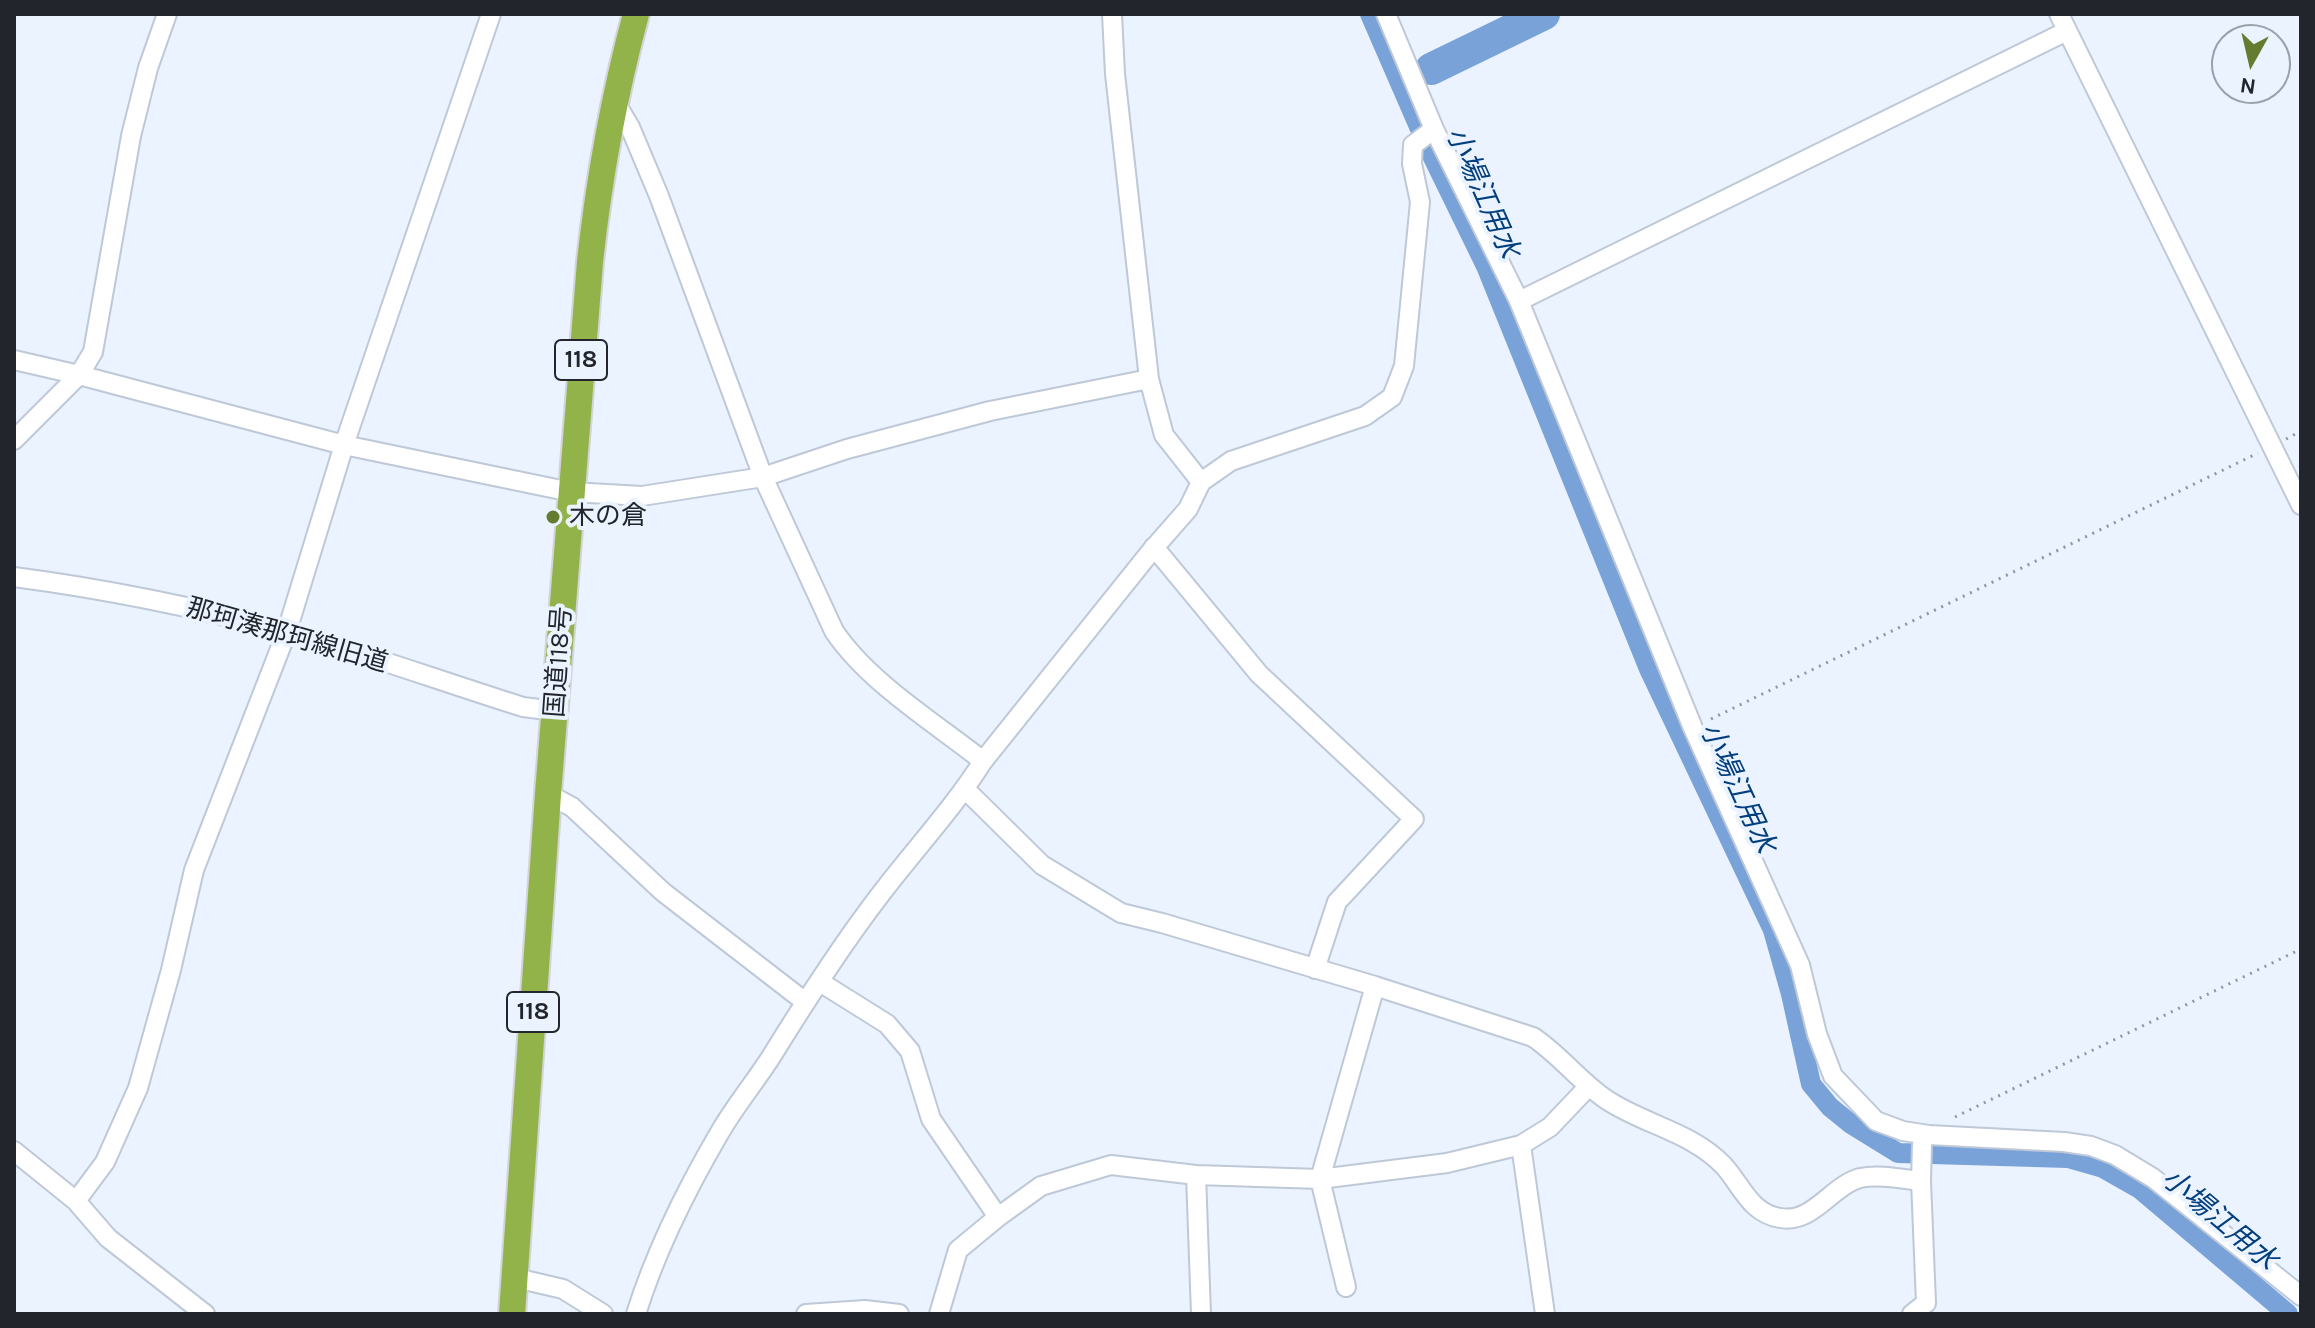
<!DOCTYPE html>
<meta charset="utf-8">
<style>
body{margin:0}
#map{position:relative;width:2315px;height:1328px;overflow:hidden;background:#eaf3ff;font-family:Karla,sans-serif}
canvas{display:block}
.frame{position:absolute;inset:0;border:16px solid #22262c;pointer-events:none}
.north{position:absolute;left:2211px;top:24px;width:80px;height:80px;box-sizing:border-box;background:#eaf3ff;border:2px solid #9aa1ab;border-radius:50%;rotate:188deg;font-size:22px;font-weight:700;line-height:32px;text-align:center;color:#22262c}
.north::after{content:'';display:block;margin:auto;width:28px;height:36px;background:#637c2f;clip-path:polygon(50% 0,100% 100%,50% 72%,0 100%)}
</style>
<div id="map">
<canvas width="2315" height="1328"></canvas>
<div class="frame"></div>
<div class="north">N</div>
</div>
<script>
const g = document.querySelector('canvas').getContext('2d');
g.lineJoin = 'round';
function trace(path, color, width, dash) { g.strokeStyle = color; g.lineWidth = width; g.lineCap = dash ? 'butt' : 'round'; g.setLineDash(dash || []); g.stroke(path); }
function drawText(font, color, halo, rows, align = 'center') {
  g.font = font + ' Karla,"Noto Sans JP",sans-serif'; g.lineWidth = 8; g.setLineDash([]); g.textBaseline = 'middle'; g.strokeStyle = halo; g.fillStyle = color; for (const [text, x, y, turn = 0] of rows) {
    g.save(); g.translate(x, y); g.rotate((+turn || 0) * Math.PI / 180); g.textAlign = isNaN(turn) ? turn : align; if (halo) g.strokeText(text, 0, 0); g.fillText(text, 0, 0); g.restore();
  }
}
trace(new Path2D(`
 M1370,14l57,131 59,121 163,403 124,261 18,64 20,90 19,23 21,17 47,29 170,5 35,10 37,21 148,125`), '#79a2d9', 20);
trace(new Path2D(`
 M1431,69l113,-55`), '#79a2d9', 32);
const minor = new Path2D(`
 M1112,14l3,60 34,305 15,56 37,47
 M1386,14l48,115 85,172 174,427 107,237 17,69 16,42 43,45 27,10 26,4 135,7 27,4 24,9 38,23 148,118
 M2059,14l242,491
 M614,100l16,27 29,69 104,281 71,154c34,51 101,92 149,130
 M1519,301l548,-270
 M14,360l65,15 265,70 227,47 71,4 121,-19 84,-28 143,-38 159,-32
 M14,440l65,-65 14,-23 38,-216 17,-68 19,-54
 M1154,547l105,127 155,145 -77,83 -22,67
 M14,577c91,12 181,30 270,54 80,22 159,51 239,76l32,4
 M965,789l77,76 79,48 41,10 213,63 158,51c27,18 47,45 74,63 38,25 85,32 117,66 18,20 26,47 56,52 33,6 51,-32 80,-40 19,-4 42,1 61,3
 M548,794l24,13 91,85 141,109
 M820,982l67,42 23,27 21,68 67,98
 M1521,1145l24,169
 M14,1151l62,50 32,37 97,76
 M1196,1175l5,139
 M76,1201l29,-39 33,-74 33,-118 23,-100 93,-239 57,-186 147,-431
 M516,1278l47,11 40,25
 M1346,1287l-26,-108 55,-193
 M636,1314c20,-64 50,-124 84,-182 15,-26 35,-50 51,-75 34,-55 69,-110 109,-162 34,-45 73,-86 103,-134l169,-211 36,-41 13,-27 30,-21 134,-45 27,-19 12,-31 16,-164 -8,-38 1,-19 21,-16
 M806,1314l59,-4 34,4
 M939,1314l19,-64 40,-33 43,-31 70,-21 85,10 124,4 127,-16 74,-18 29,-18 39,-41
 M1912,1314l14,-11 -5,-122 1,-37`);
const highway = new Path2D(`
 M512,1314l36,-520 42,-532c9,-84 24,-166 46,-248`);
trace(minor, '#bec8d7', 22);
trace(highway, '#d3d4d5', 30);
trace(new Path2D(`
 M2286,439l15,-8
 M1711,719l547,-266
 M1955,1117l346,-168`), '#9097a0', 3, [2, 6]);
trace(minor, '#fff', 18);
trace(highway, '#91b34a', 26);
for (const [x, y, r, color] of [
 [553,517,8,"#637c2f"]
]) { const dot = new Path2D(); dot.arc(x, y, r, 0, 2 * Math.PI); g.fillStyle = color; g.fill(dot); trace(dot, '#eaf3ff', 3); }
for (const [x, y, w] of [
 [581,360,52],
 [533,1012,52]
]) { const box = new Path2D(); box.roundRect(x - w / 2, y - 20, w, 40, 6); g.fillStyle = '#eaf3ff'; g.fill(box); trace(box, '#22262c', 2); }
drawText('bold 24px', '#22262c', null, [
 ["118",581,360],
 ["118",533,1012]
]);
drawText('26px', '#22262c', '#eaf3ff', [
 ["木の倉",569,517]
], 'left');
drawText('26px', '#22262c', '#eaf3ff', [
 ["那珂湊那珂線旧道",287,636,16],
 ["国道118号",559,662,-86]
]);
drawText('italic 28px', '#033f7f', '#eaf3ff', [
 ["小場江用水",1482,193,66],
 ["小場江用水",1737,788,65],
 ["小場江用水",2219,1220,40]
]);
</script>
